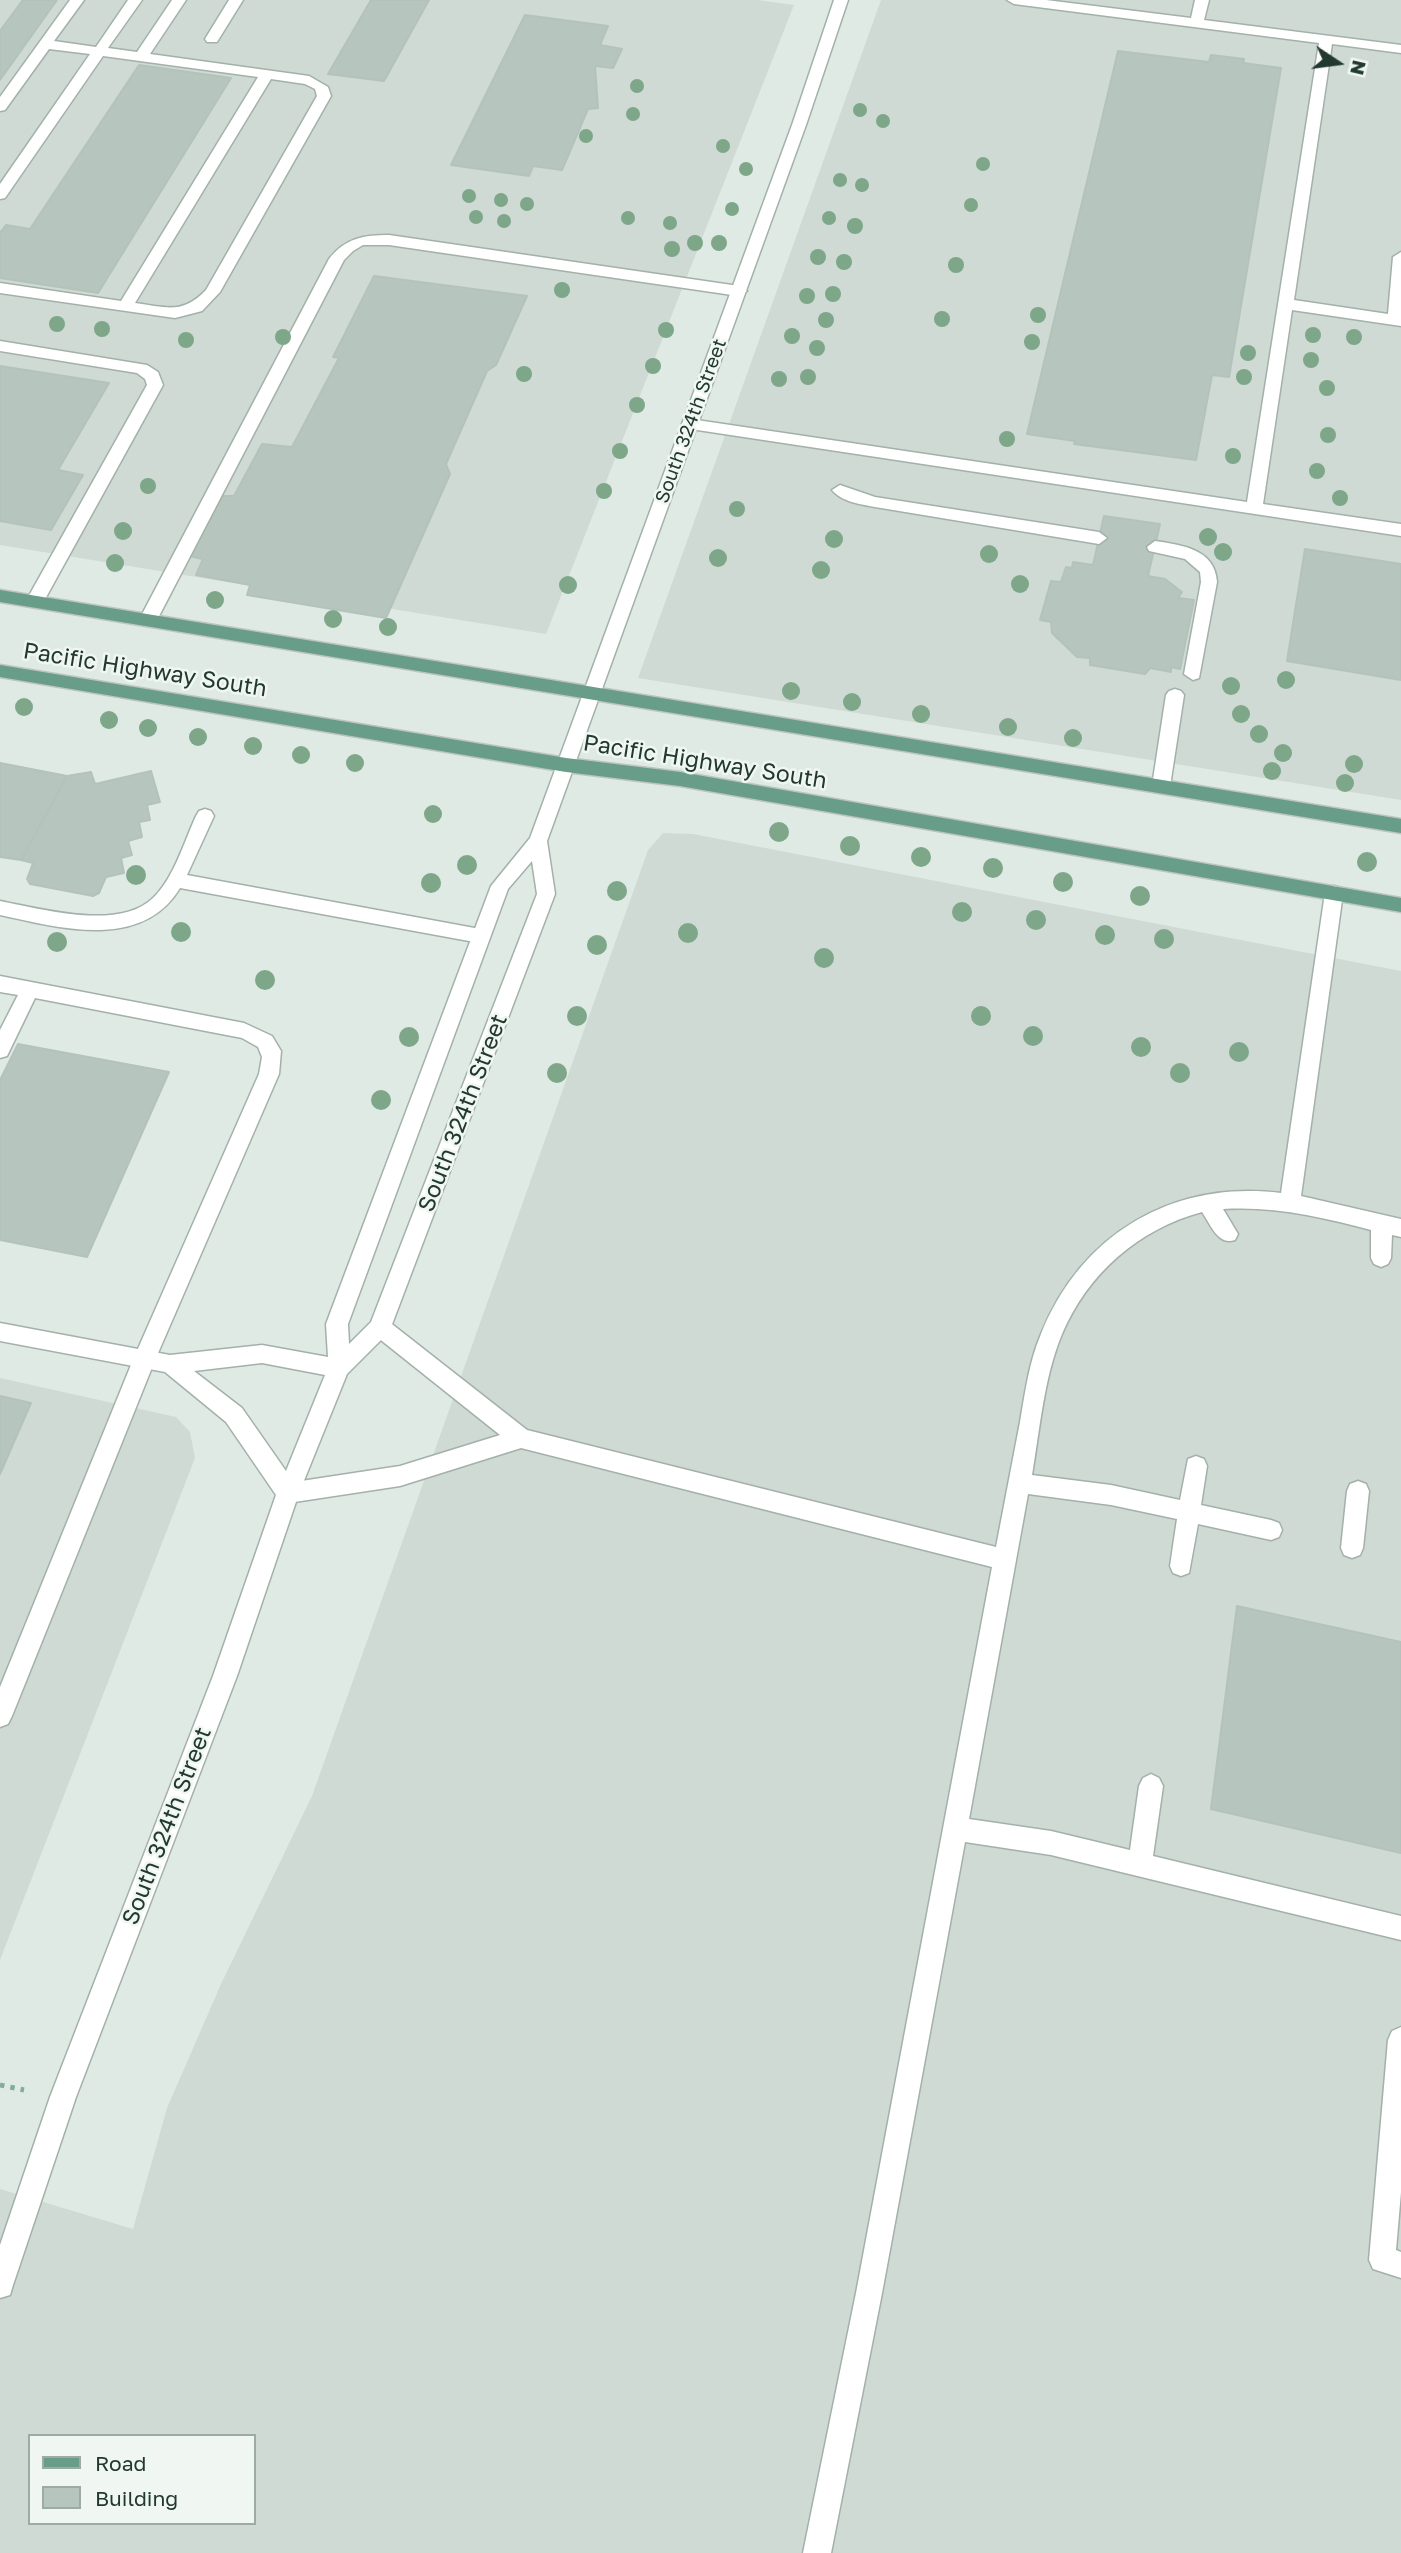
<!DOCTYPE html>
<style>
body{margin:0}
#map{position:relative;width:1401px;height:2553px;overflow:hidden;background:#e0eae4;font-family:"Golos Text",sans-serif}
canvas{display:block}
.legend{position:absolute;left:28px;top:2434px;width:228px;height:91px;box-sizing:border-box;background:#f0f7f3;border:2px solid #9eaba5;margin:0;padding:9px 12px;list-style:none;font-size:21px;color:#223930}
.legend li{display:flex;align-items:center;gap:14px;height:35px}
.legend b{width:35px;border:2px solid #9eaba5}
.north{position:absolute;left:1303px;top:28px;width:70px;height:70px;-webkit-text-stroke:5px #f0f7f3;paint-order:stroke;rotate:103deg;font-size:19px;font-weight:700;line-height:28px;text-align:center;color:#223930}
.north::after{content:'';display:block;margin:auto;width:24px;height:32px;background:#223930;clip-path:polygon(50% 0,100% 100%,50% 72%,0 100%)}
</style>
<div id="map">
<canvas width="1401" height="2553"></canvas>
<ul class="legend">
<li><b style="height:9px;background:#679d89"></b>Road</li>
<li><b style="height:19px;background:#b6c5bd"></b>Building</li>
</ul>
<div class="north">N</div>
</div>
<script>
const g = document.querySelector('canvas').getContext('2d');
g.lineJoin = 'round';
function fillPath(path, color) { g.fillStyle = color; g.fill(path, 'evenodd'); }
function trace(path, color, width, dash) { g.strokeStyle = color; g.lineWidth = width; g.lineCap = dash ? 'butt' : 'round'; g.setLineDash(dash || []); g.stroke(path); }
function drawText(font, color, halo, rows, align = 'center') {
  g.font = font + ' "Golos Text",sans-serif'; g.lineWidth = 5; g.setLineDash([]); g.textBaseline = 'middle'; g.strokeStyle = halo; g.fillStyle = color; for (const [text, x, y, turn = 0] of rows) {
    g.save(); g.translate(x, y); g.rotate((+turn || 0) * Math.PI / 180); g.textAlign = isNaN(turn) ? turn : align; if (halo) g.strokeText(text, 0, 0); g.fillText(text, 0, 0); g.restore();
  }
}
fillPath(new Path2D(`
 M0,0h758l36,5 -248,629 -546,-89z
 M881,0h520v800l-763,-122z
 M663,833l30,1 708,137v1582h-1401v-364l133,40 34,-121 54,-124 91,-188 336,-946zM30,2436h224v87h-224z
 M0,1378l176,39 14,15 5,26 -195,502z`), '#cedad3');
const building = new Path2D(`
 M23,0h34l-57,80v-49z
 M371,0h58l-45,81 -56,-7z
 M525,15l83,11 -8,19 22,4 -9,19 -18,-2 3,42 -10,1 -26,61 -29,-4 -4,10 -78,-11z
 M1118,51l91,11 2,-7 33,4 -1,4 38,5 -52,309 -17,-2 -16,85 -122,-16 1,-3 -48,-7z
 M139,65l92,13 -133,215 -98,-15v-45l6,-8 24,4z
 M374,276l153,20 -31,69 -9,6 -41,93 4,10 -64,144 -139,-23 3,-10 -54,-10 7,-16 -14,-3 30,-60h15l28,-52 30,3 47,-89 -6,-1z
 M0,366l109,17 -51,87 25,5 -32,55 -51,-9z
 M1104,516l56,8 -12,52 17,3 17,13 -4,6 16,2 -14,69 -9,-2v5l-21,-4 -5,6 -55,-9v-7l-13,-1 -25,-24 -1,-11 -11,-2 11,-39 10,1 5,-15 6,1 1,-6 20,3z
 M1305,549l96,15v116l-114,-19z
 M0,763l67,13 -46,84 -21,-3z
 M151,771l9,31 -13,3 3,15 -11,2 3,15 -14,4 4,14 -11,3 3,15 -18,4 -7,16 -6,3 -63,-12 -3,-5 6,-16 -12,-3 46,-84 24,-4 4,12z
 M18,1044l151,28 -82,185 -87,-17v-160z
 M0,1396l31,7 -31,71z
 M1237,1606l164,36v211l-190,-44z`);
fillPath(building, '#b6c5bd');
trace(building, '#b3c3bb', 2);
const service = new Path2D(`
 M70,0h14l-30,41 42,6 32,-47h14l-34,48 29,4 35,-52h14l-36,54 159,22 19,11 3,9 -111,196 -18,19 -27,7 -175,-25v-10l121,18 137,-224 -155,-21 -98,142 -5,1v-15l90,-130 -41,-5 -44,61 -5,1v-14zM271,79l34,5 10,5 2,7 -111,194c-24,25 -39,17 -71,13z
 M229,0h14l-26,42h-10l-2,-3z
 M1007,0h39l145,18 4,-18h14l-5,20 197,25v8l-69,-9 -38,256 94,14 5,-57 8,-5v74l-109,-16 -29,194 138,20v12l-717,-108 -2,-4 2,-4 6,-1 557,83 72,-459 -305,-39z
 M389,235l350,51 8,5 -8,5 -350,-51h-26l-10,6 -9,9 -187,360 -3,4h-12l-3,-4 190,-361c16,-21 35,-24 60,-24z
 M0,341l147,24 11,7 5,13 -119,216 -9,6 -9,-6 121,-216 -2,-6 -8,-6 -137,-22z
 M840,485l35,12 224,35 8,6 -8,6 -224,-37c-15,-3 -33,-5 -43,-17z
 M1155,541c27,4 60,8 62,41l-18,96 -6,2 -9,-6 17,-92 -1,-10 -15,-13 -36,-8 -2,-4z
 M1175,689l6,2 3,4 -14,91 -3,5h-12l-3,-5 14,-91 3,-4z
 M205,809l6,2 3,5 -27,59 293,54 7,2 3,5 -3,5 -7,2 -300,-55c-38,63 -120,40 -180,27v-14c42,8 119,30 153,-3 21,-20 31,-56 43,-82l3,-5z
 M1334,886l7,2 2,5 -42,303 100,23v18l-9,-2 -1,23 -3,6 -7,3 -7,-3 -3,-6v-28c-49,-13 -96,-24 -148,-21l15,25 -3,6c-17,6 -24,-15 -33,-28 -63,17 -114,61 -140,122 -18,43 -22,94 -30,141l79,10 69,15 8,-41 8,-3 8,3 3,7 -6,39 70,15 8,3 3,7 -3,7 -8,3 -73,-16 -9,49 -8,3 -8,-3 -3,-7 7,-47 -66,-14 -83,-11 -59,325 82,12 79,19 9,-64 4,-8 8,-4 8,4 4,8 -10,70 248,60v24l-350,-85 -86,-13 -83,451 -51,260h-28l53,-260 136,-726 -471,-119 -121,38 -112,17 -8,-3 -3,-7 3,-7 8,-3 112,-17 100,-31 -128,-102 -3,-6 3,-6 8,-3 8,3 139,109 469,117c8,-42 16,-83 24,-125 5,-29 9,-60 21,-88 41,-101 132,-154 240,-141l44,-300 2,-5z
 M0,976l244,47 28,13 9,15 -2,23 -124,286 -143,356 -4,8 -8,3v-40l133,-327 126,-286 3,-17 -4,-10 -16,-9 -207,-40 -28,58 -7,2v-28l18,-35 -18,-3z
 M1358,1481l8,3 3,7 -6,57 -3,7 -8,3 -8,-3 -3,-7 6,-57 3,-7z
 M1401,2027v165l-5,58 5,2v26l-28,-9 -4,-9 19,-220 4,-9z`);
const tertiary = new Path2D(`
 M834,0h14l-42,125 -259,716 8,53 -164,433 -3,6 -41,41 -48,119 -62,183 -161,421 -63,188 -3,10 -10,3v-53l50,-148 163,-421 63,-181 -50,-73 -61,-50 -165,-31v-18l170,32 92,-10 66,12 -2,-33 165,-438 39,-48 262,-713zM532,861l5,33 -166,428 -22,22 -1,-20 160,-435zM262,1363l63,12 -39,96 -44,-63 -48,-37z`);
const primary = new Path2D(`
 M0,590l1401,229v14l-1401,-231z
 M0,665l566,93 114,14 721,126v14l-721,-126 -114,-14 -566,-95z`);
trace(service, '#a3b1aa', 3);
trace(tertiary, '#a3b1aa', 3);
trace(primary, '#bdc4c1', 3);
trace(new Path2D(`
 M0,2085l24,5`), '#82ac9a', 5, [4.5, 6]);
fillPath(service, '#fff');
fillPath(tertiary, '#fff');
fillPath(primary, '#679d89');
g.fillStyle = '#7ea689';
for (const [x, y, r] of [
 [637,86,7],
 [860,110,7],
 [633,114,7],
 [883,121,7],
 [586,136,7],
 [723,146,7],
 [983,164,7],
 [746,169,7],
 [840,180,7],
 [862,185,7],
 [469,196,7],
 [501,200,7],
 [527,204,7],
 [971,205,7],
 [732,209,7],
 [476,217,7],
 [628,218,7],
 [829,218,7],
 [504,221,7],
 [670,223,7],
 [855,226,8],
 [695,243,8],
 [719,243,8],
 [672,249,8],
 [818,257,8],
 [844,262,8],
 [956,265,8],
 [562,290,8],
 [833,294,8],
 [807,296,8],
 [1038,315,8],
 [942,319,8],
 [826,320,8],
 [57,324,8],
 [102,329,8],
 [666,330,8],
 [1313,335,8],
 [792,336,8],
 [283,337,8],
 [1354,337,8],
 [186,340,8],
 [1032,342,8],
 [817,348,8],
 [1248,353,8],
 [1311,360,8],
 [653,366,8],
 [524,374,8],
 [808,377,8],
 [1244,377,8],
 [779,379,8],
 [1327,388,8],
 [637,405,8],
 [1328,435,8],
 [1007,439,8],
 [620,451,8],
 [1233,456,8],
 [1317,471,8],
 [148,486,8],
 [604,491,8],
 [1340,498,8],
 [737,509,8],
 [123,531,9],
 [1208,537,9],
 [834,539,9],
 [1223,552,9],
 [989,554,9],
 [718,558,9],
 [115,563,9],
 [821,570,9],
 [1020,584,9],
 [568,585,9],
 [215,600,9],
 [333,619,9],
 [388,627,9],
 [1286,680,9],
 [1231,686,9],
 [791,691,9],
 [852,702,9],
 [24,707,9],
 [921,714,9],
 [1241,714,9],
 [109,720,9],
 [1008,727,9],
 [148,728,9],
 [1259,734,9],
 [198,737,9],
 [1073,738,9],
 [253,746,9],
 [1283,753,9],
 [301,755,9],
 [355,763,9],
 [1354,764,9],
 [1272,771,9],
 [1345,783,9],
 [433,814,9],
 [779,832,10],
 [850,846,10],
 [921,857,10],
 [1367,862,10],
 [467,865,10],
 [993,868,10],
 [136,875,10],
 [1063,882,10],
 [431,883,10],
 [617,891,10],
 [1140,896,10],
 [962,912,10],
 [1036,920,10],
 [181,932,10],
 [688,933,10],
 [1105,935,10],
 [1164,939,10],
 [57,942,10],
 [597,945,10],
 [824,958,10],
 [265,980,10],
 [577,1016,10],
 [981,1016,10],
 [1033,1036,10],
 [409,1037,10],
 [1141,1047,10],
 [1239,1052,10],
 [557,1073,10],
 [1180,1073,10],
 [381,1100,10]
]) { g.beginPath(); g.arc(x, y, r, 0, 2 * Math.PI); g.fill(); }
drawText('19px', '#223930', '#f0f7f3', [
 ["South 324th Street",691,421,-70]
]);
drawText('23px', '#223930', '#f0f7f3', [
 ["Pacific Highway South",145,670,9],
 ["Pacific Highway South",705,762,9],
 ["South 324th Street",463,1113,-69],
 ["South 324th Street",167,1826,-69]
]);
</script>
